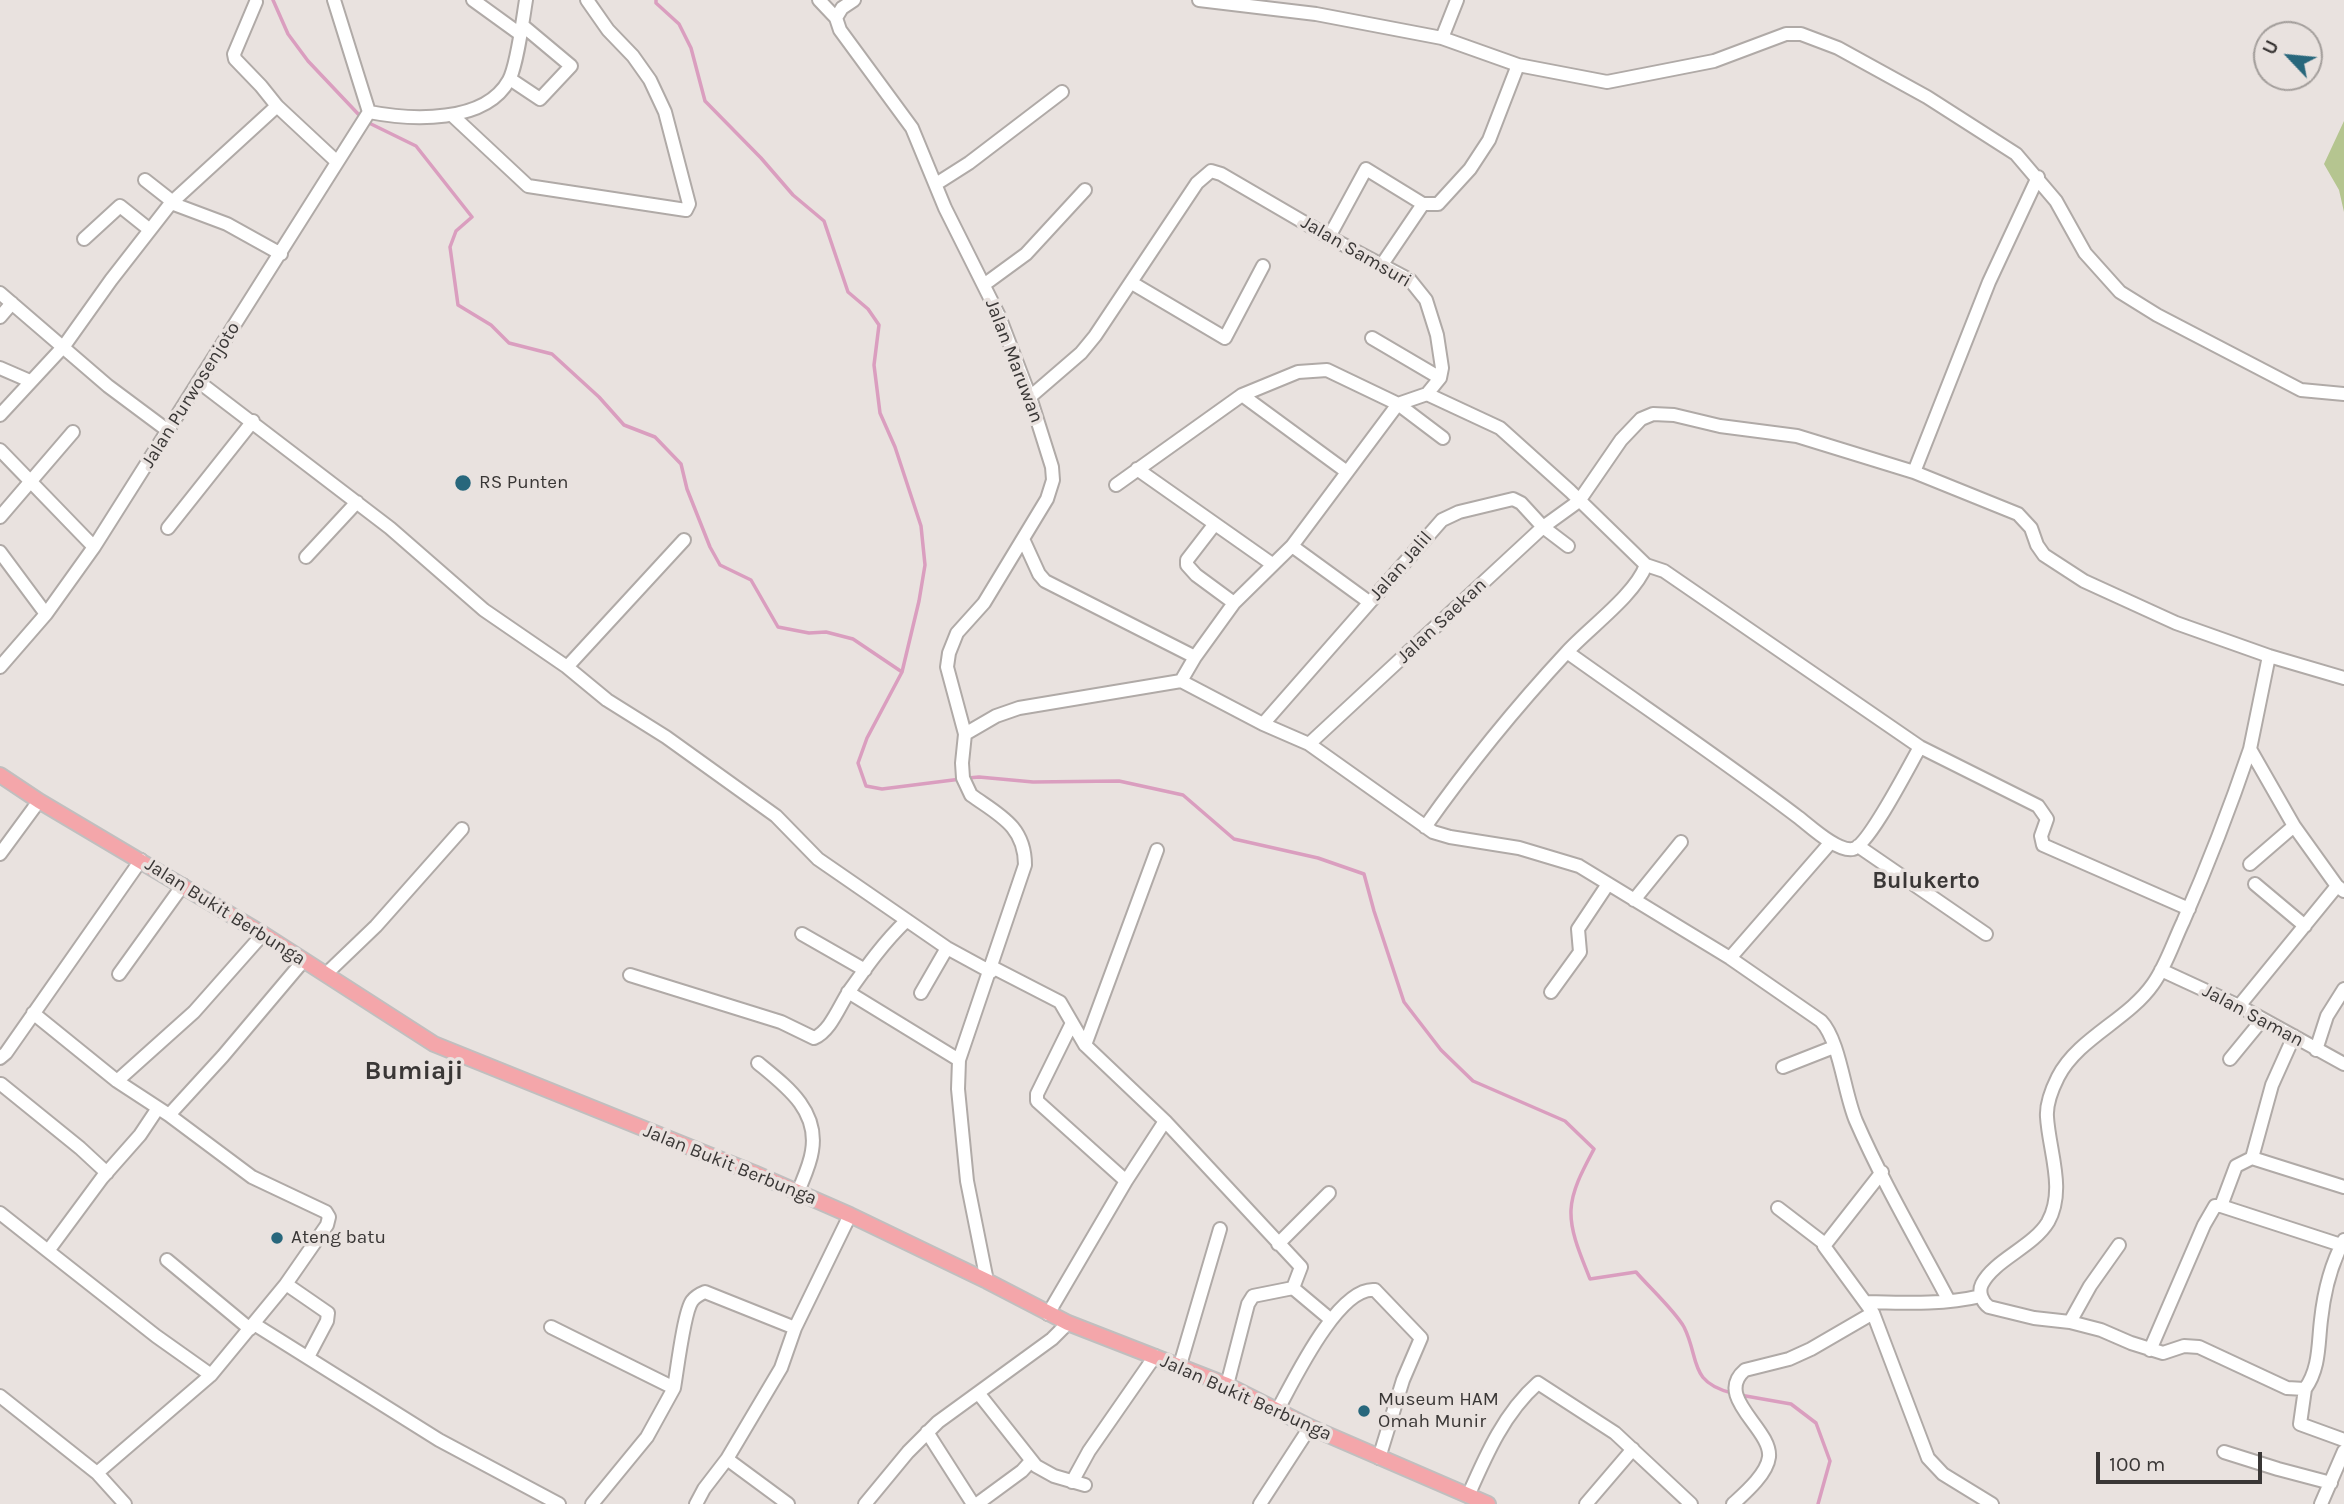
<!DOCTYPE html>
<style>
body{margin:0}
#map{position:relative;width:2344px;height:1504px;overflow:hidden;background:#e9e2df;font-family:Karla,sans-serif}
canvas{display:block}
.north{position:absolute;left:2253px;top:21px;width:70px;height:70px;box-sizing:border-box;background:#e9e2df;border:2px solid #a39e9b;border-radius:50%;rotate:296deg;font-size:19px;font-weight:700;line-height:28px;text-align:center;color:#3a3736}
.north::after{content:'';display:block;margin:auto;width:24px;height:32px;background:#28677c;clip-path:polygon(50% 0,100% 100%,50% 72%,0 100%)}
.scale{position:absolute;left:2096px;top:1452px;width:166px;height:32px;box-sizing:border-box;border:4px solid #3a3736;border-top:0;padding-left:9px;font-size:21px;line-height:24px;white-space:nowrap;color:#3a3736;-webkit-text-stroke:5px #e9e2df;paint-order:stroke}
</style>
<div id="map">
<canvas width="2344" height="1504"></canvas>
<div class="north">U</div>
<div class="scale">100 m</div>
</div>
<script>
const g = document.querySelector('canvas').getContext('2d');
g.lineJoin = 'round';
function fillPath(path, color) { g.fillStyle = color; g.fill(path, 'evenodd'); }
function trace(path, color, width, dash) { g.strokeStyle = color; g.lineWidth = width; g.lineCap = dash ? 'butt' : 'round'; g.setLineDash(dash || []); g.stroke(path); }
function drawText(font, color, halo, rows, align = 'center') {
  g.font = font + ' Karla,sans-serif'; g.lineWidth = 7; g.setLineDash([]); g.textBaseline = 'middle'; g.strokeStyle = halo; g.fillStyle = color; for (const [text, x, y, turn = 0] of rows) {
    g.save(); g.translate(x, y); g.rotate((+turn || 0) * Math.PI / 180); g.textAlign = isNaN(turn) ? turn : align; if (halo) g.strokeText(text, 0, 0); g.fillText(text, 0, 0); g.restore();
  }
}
fillPath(new Path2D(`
 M2344,121v91l-5,-22 -15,-26z`), '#b5c590');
trace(new Path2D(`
 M273,0l15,34 20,27 53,56
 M656,0v3l23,21 12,24 14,53 56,57 32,37 31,26 24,71 20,17 11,16 -5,40 6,48 15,34 26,79 4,39 -6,36 -17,71 -35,66 -9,25 8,23 16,3 79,-10
 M367,122l49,24 56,71 -16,14 -6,16 8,58 33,20 18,18 43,11 47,43 25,28 31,12 26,27 6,25 23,58 10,18 31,15 27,47 31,6 17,-1 27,7 49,33
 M968,778l11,-1 54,5 86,-1 64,14 51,44 84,19 46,16 10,37 30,91 37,48 32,31 92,40 29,28c-10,19 -22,40 -23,61 -1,23 11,48 19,69l46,-7c13,15 39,39 48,55 16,32 4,55 48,66
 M1740,1395l51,9 25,19 14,38 -12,43`), '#da9ebf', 3.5);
const minor = new Path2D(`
 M334,0l35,112
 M473,0l47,34
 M819,0l17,18 4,12 72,98 33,80 54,108 31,81 22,70 1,13 -6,19 -63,104 -27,30 -8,20 -2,14 18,67 -3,29 1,15 8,17c28,20 54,31 54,70l-66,195 -1,29 9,92 20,100
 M1199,0l117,14 126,24 76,27 89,17 107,-21 72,-27h15l37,14 89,49 89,57 40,47 29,52 35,39 37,23 144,75 43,4
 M256,2l-22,52 1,5 26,27 16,20 59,55
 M836,18l6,-10 12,-8
 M1442,38l15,-38
 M510,79l30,20 31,-33 -49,-41
 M369,112c42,8 116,12 140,-32 8,-14 14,-62 17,-80
 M453,116l75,70 158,24 3,-6 -24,-92 -15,-32 -17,-24 -25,-26 -21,-30
 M145,180l28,22
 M936,184l33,-21 93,-71
 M171,203l56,21 54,30
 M1329,237l37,-68 57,35h15l32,-35 19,-29 29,-75
 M84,239l36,-33 30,24
 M1383,263l40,-59
 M1132,283l93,55 38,-72
 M985,284l41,-30 59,-64
 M0,293l108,93 59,44
 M0,317l12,-14
 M1372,338l68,40
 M0,368l30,13
 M199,382l191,146 94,82 83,57 40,33 59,37 110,79 42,43 129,89 44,24
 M1427,394l73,34 70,63 76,74 18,6 256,176 118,59 9,13 -6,17 2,9 146,64
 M1242,395l105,77
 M1030,397l51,-44 14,-17 102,-153 14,-12 10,3 108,63 81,43 16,20 11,35 5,33 -2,10 -13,16 -29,10 -106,142 -58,57 -39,54 -14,24 82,43 46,20 124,88 17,5 69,11 60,18 151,92 91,63c19,20 23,72 35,100 27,62 62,121 93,180
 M0,415l64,-69 47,-66 60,-77 106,-97
 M0,450l94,97
 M1137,469l135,95
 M1914,472l104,42 13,14 6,17 7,10 40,26 92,42 93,33 75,22
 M1116,485l126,-90 56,-23 29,-2 71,34 45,34
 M0,517l73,-85
 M1214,525l-27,35v5l9,10 38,28
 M168,528l85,-107
 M1023,539l16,35 6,7 150,76
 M1292,546l77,56
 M0,552l46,62
 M306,557l51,-55
 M1567,652c77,55 156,108 231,165 12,9 39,35 55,32 16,-4 57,-85 67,-102
 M2269,656l-19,93 44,77 43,60 7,5
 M0,667l46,-53 48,-67 275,-435
 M567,667l117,-127
 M1263,724l179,-204 17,-8 54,-13 8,4 22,24 25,19
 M965,734l31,-18 23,-8 162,-27
 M1309,744l234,-217 36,-26 42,-61 20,-21 12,-5 21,1 46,11 77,10 117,36 75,-190 49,-105
 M2250,749c-20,59 -42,116 -67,173 -10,21 -17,44 -30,62 -25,36 -75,54 -95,93 -6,12 -12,27 -11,40 2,34 19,73 1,105 -15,25 -54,38 -66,62 -4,8 0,18 7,23l45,11 36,4 31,8 30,13 32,10 21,-7 15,1 88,41 18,1c15,-21 13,-45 16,-69 3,-28 10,-56 23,-80
 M1425,827c43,-61 91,-120 142,-175 23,-25 68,-57 79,-87
 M1858,846l128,88
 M0,854l39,-53
 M2250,864l44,-38
 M2255,884l50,42
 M1634,900l47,-58
 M802,934l63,36
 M1730,958l101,-116
 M992,967l68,35 25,43 80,76 136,146 -8,21 37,31
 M2161,970l78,36 105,58
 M119,974l64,-89
 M326,974l50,-48 86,-97
 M630,975l151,47 33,16c17,-7 26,-34 36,-48 17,-24 34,-48 56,-69
 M848,992l111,68
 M1551,992l29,-40 -2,-23 30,-45
 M921,993l26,-45
 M2239,1006l98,-120
 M33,1013l84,68 52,34 83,62 74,35 3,5 -2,8 -41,59 -75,91 -114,98
 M1072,1023l-35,71v7l89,80
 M2294,1036l-22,49 -20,73 92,29
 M1085,1045l72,-195
 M2316,1050l11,-34 17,-27
 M0,1058l6,-5 135,-193
 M2230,1059l32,-39
 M758,1063c28,23 61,47 54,88 -2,14 -9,28 -14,41
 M1783,1067l51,-20
 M117,1081l77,-69 69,-78
 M1,1084l79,64 27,25
 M169,1115l54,-59 81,-96
 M2221,1206l15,-40 16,-8
 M1778,1208l47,36
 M0,1213l48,38 54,-73 38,-43 18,-27
 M1278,1244l51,-51
 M48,1251l108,85 55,39
 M167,1260l83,69
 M286,1284l42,29 -1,8 -19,36
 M1866,1302c39,1 77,3 115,-6
 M1873,1313l-49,-67 58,-74
 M1048,1314l78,-133 39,-60
 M2070,1322l20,-36 29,-41
 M254,1324l185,116 120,64
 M551,1327l123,61 -27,49 -55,67
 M2150,1350l54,-125 11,-19h6l120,39
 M1180,1365l40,-136
 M1227,1385l21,-81 5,-8 40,-8
 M674,1388c3,-17 10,-76 18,-87 3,-4 8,-7 13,-9l90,36
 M2305,1389l-5,35 44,16
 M979,1394l57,72 18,10 31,9
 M0,1396l97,77 28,31
 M1277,1411c16,-29 61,-125 98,-121l46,48 -18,42 -24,78
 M927,1432l46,72
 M2224,1452l54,17 53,14
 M1072,1482l17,-31 66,-95
 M1468,1496c18,-41 36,-83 70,-113l77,50 76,71
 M696,1504l8,-15 23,-30
 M788,1504l-61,-45 54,-91 14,-40 55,-113
 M865,1504l43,-52 30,-30 114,-83 16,-16
 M977,1504l45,-33 9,-10
 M1260,1504l50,-77
 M1586,1504l47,-55
 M1733,1504c12,-11 34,-30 36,-47 3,-28 -56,-60 -24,-87l44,-11 22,-10 62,-36 55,145 15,16 49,30
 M2321,1504l23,-53`);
const major = new Path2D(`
 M0,775l39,26 224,133 171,110 320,129 96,42 137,66 81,42 159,62 83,42 178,77`);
trace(minor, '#b0aaa7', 16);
trace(major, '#c0bfbf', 18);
trace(minor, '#fff', 12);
trace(major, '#f4a6aa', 14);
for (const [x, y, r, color] of [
 [463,483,9,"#28677c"],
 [277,1238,7,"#28677c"],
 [1364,1411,7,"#28677c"]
]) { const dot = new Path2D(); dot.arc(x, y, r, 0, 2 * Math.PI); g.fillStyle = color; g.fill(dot); trace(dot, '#e9e2df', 2.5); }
drawText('19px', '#3a3736', '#e9e2df', [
 ["Jalan Samsuri",1356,252,30],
 ["Jalan Maruwan",1014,361,69],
 ["Jalan Purwosenjoto",191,395,-58],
 ["Jalan Jalil",1401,566,-49],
 ["Jalan Saekan",1442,621,-43],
 ["Jalan Bukit Berbunga",225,912,32],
 ["Jalan Saman",2253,1016,28],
 ["Jalan Bukit Berbunga",730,1165,22],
 ["Jalan Bukit Berbunga",1246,1398,24]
]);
drawText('19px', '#3a3736', '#e9e2df', [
 ["RS Punten",479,483],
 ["Ateng batu",291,1238],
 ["Museum HAM",1378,1400],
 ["Omah Munir",1378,1422]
], 'left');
drawText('bold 23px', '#3a3736', '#e9e2df', [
 ["Bulukerto",1926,881]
]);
drawText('bold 26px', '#3a3736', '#e9e2df', [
 ["Bumiaji",414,1072]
]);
</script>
